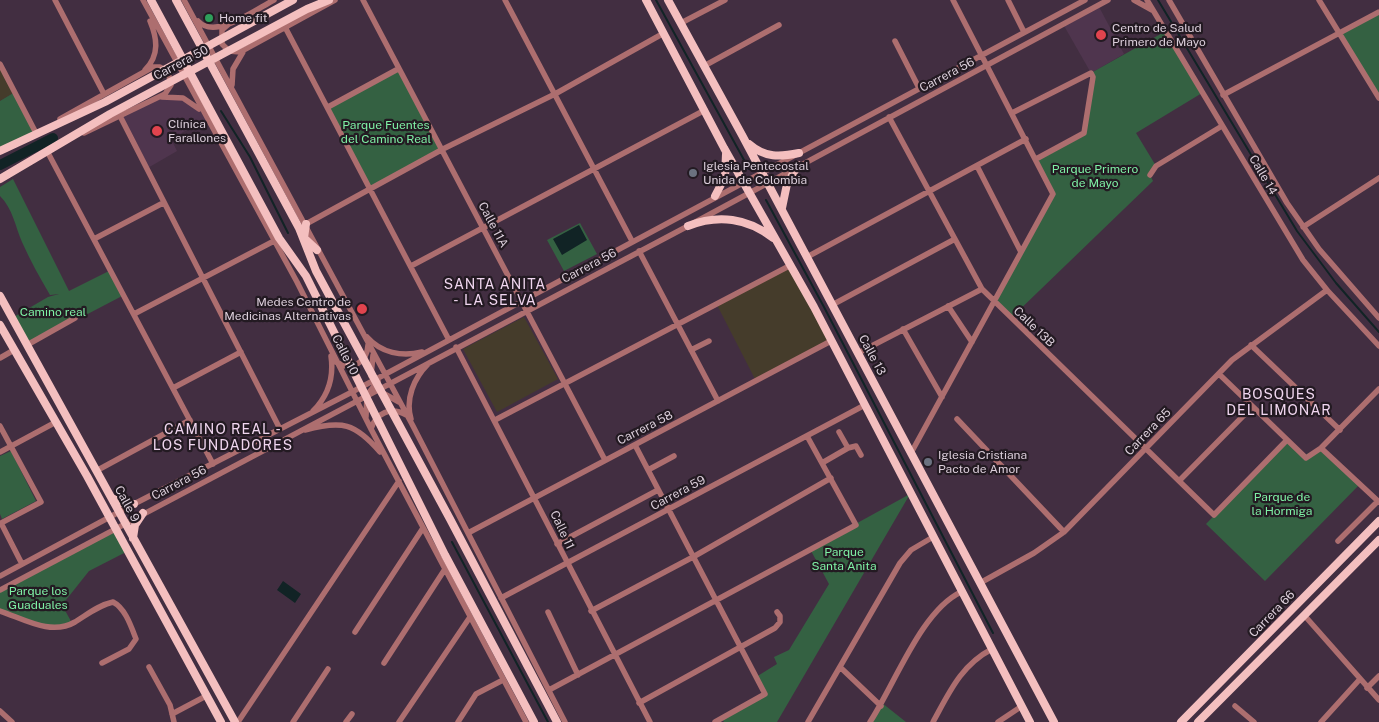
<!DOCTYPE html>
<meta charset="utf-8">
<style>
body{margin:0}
canvas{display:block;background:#422e41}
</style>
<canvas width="1379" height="722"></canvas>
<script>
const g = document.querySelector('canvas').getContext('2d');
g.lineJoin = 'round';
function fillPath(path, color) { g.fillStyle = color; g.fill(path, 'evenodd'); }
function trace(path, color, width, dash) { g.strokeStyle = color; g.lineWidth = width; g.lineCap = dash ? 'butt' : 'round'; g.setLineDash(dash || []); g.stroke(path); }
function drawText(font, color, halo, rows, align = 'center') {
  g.font = font + ' "Public Sans",sans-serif'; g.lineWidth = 4.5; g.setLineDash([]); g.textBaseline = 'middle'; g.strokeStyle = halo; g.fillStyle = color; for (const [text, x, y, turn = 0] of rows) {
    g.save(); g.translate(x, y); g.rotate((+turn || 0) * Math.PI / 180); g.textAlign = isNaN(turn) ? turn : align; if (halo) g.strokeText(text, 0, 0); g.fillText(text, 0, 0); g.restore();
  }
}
fillPath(new Path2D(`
 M0,64l15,28 -15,9z
 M791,265l40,76 -75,40 -40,-78z
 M524,317l34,62 -61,33 -34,-63z`), '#453c2b');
fillPath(new Path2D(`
 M1098,5l26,49 -33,19 -28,-49z
 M174,96l26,14 6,9 -35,20 6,12 -31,18 -26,-53 35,-17z`), '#4f354e');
fillPath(new Path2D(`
 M1379,12v86l-40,-65z
 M1166,31l36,62 -66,40 20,33 -6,9 3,6 -142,137 -17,-16 59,-108 -17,-35 48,-26 7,-60z
 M398,69l45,80 -71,40 -44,-82z
 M15,92l21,41 -36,18v-50z
 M13,179l56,112 42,-21 13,25 -44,23h-6l-47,27 -15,-27 36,-21 11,-3 -9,1c-10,-17 -20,-35 -28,-53 -7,-16 -9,-33 -22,-46v-9z
 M580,223l17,31 -33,17 -17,-31z
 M1286,441l16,15 19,-8 39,36 -95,97 -59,-57z
 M11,451l25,50 -34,18 -2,-5v-58z
 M910,494l-133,228h-53l-2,-4 43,-23 -9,-18 21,-13 -3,-7 15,-7 40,-66 -19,-35z
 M115,528l13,23 -39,20 -27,34 10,18 -22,6 -50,-18v-21z
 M882,703l24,19h-36z`), '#346142');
fillPath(new Path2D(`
 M579,225l8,15 -25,15 -9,-16z
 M283,581l18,13 -6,9 -18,-13z`), '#112325');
trace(new Path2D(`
 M656,0l93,169
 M1158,0l139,231 39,52 43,49
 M221,111l29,46 38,76
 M766,200l58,107 169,326
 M452,542l96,180`), '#112325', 2);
trace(new Path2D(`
 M0,165l53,-27`), '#112325', 10);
trace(new Path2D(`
 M55,0l49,94
 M143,0l154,282 74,147 155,293
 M184,0l229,426 152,296
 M363,0l242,460
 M505,0l127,241
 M1008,0l16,32
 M1134,0l18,10
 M1147,0l156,260 24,30 52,56
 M1169,0l118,203 32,46 60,69
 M1319,0l60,98
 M198,21c17,19 57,-11 76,-21
 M230,23l-8,7v14l7,7 11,1 95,-52
 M681,23l44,-23
 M285,27l164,313
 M895,41l24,47
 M0,64l36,69 3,-1
 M704,66l75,-41
 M145,70c15,-15 12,-32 5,-49
 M232,85l1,-16 10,-17
 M1223,95l156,-83
 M162,97l21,1 16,11
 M328,107l70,-38
 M1012,113l79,-40 2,4 -9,56 -48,26
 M120,116l160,313
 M889,117l93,172 232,226 72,-74
 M60,119l93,-52h7l8,5 3,13 -6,9 -81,39
 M51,149l-4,2 166,313
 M977,166l44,86
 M1150,175l6,-9 66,-40
 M306,224l137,-75 112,-55 109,-61
 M1303,227l76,-49
 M94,239l69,-36
 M639,251l79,150
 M807,257l219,-118
 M411,266l294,-156
 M832,305l123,-66
 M948,306l24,36
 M134,314l140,-73
 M903,329l39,68
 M367,337c14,16 35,20 55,15
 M27,345l48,-27
 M1251,345l89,85
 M456,347l194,375
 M691,350l18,-9
 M858,353l124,-64
 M0,358l14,-8
 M336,362c16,9 31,1 32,-17
 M1219,374l87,84 15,-10 58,-59
 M371,376l2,-21
 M173,388l68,-36
 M381,392l18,10
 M313,411c15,-15 21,-34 18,-55
 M366,417l1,-22 11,-14
 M411,419c-6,-20 3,-41 17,-55
 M957,419l107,113
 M495,420l296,-155
 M0,426l41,76 -40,21 21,41
 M371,429c5,-16 20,-23 35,-14
 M305,430c37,-10 50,-7 75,22
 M635,445l130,249 -50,28
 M848,448l8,-2 5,9
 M1321,448l58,54
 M0,452l56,-30
 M911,453l142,-259 -100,-194
 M822,463l26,-15 -9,-16
 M648,470l26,-14
 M96,471l94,-51
 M1179,481l73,-74
 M468,533l363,-192
 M1338,541l40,-40
 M557,544l101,-54
 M0,576l134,-72 218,-112 733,-392
 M980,583l54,-30 30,-21 168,-172 95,-70
 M0,590l688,-364 420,-226
 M501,598l362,-192
 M0,611c24,8 51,25 75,11 13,-8 24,-17 38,-20 12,6 18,24 23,37l-7,10 -27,14
 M591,611l102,-54 138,-79
 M548,612l30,63
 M1304,615l75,85
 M355,632l68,-104
 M384,663l61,-94
 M149,667l21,38 4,17
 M840,667l41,39
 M1367,688l12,-12
 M549,690l307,-165 -49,-89
 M639,703l136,-75 5,-6v-6l-3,-4
 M1235,706l19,16
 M0,711l12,11
 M172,714l34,-18
 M238,722l161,-241
 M293,722l35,-53
 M346,722l6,-8
 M399,722l71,-105
 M458,722l18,-28 27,-14
 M808,722l92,-159 11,-13 22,-13
 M870,722c25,-38 51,-111 91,-130
 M933,722c16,-29 28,-57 59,-73
 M998,722l24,-16
 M1321,722l39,-43`), '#ad6e6f', 5.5);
trace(new Path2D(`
 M151,0l128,238 27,38 139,279 89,167
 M176,0l123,228 17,43 134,248 107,203
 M646,0l78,148 90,159 216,415
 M668,0l74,135 312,587
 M749,144c16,14 31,13 50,9
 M0,151l105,-49 188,-102
 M0,179l110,-65 197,-105 22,-9
 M715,196l10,-19 1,-23
 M782,208l5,-24 11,-19
 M306,224l-2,14 13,12
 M688,226c30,-12 60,-8 85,12
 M0,296l235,426
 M0,325l87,151 134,246
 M112,498l10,5 12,1
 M133,538l2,-13 8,-12
 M1181,722l198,-201
 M1198,722l181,-182`), '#f4bfbf', 8);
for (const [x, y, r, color] of [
 [209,18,5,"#2e9e5b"],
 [1101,35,6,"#e0444e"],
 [157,131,6,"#e0444e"],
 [693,173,5,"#6b7280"],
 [362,309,6,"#e0444e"],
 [928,462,5,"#6b7280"]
]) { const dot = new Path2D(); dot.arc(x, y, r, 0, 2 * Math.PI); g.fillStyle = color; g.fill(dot); trace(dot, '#231a22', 2); }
drawText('12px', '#dbceda', '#231a22', [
 ["Home fit",219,18],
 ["Centro de Salud",1112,28],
 ["Primero de Mayo",1112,42],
 ["Clínica",168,124],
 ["Farallones",168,138],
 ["Iglesia Pentecostal",703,166],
 ["Unida de Colombia",703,180],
 ["Medes Centro de",351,302,"right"],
 ["Medicinas Alternativas",351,316,"right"],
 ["Iglesia Cristiana",938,455],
 ["Pacto de Amor",938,469]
], 'left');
drawText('12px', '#dbceda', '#231a22', [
 ["Carrera 50",181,63,-28],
 ["Carrera 56",947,75,-28],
 ["Calle 14",1263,175,60],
 ["Calle 11A",493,225,62],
 ["Carrera 56",589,266,-28],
 ["Calle 13B",1034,327,44],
 ["Calle 10",345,355,63],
 ["Calle 13",872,355,62],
 ["Carrera 58",645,428,-27],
 ["Carrera 65",1148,432,-46],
 ["Carrera 56",179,483,-28],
 ["Carrera 59",678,493,-28],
 ["Calle 9",127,504,62],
 ["Calle 11",562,530,65],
 ["Carrera 66",1272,614,-46]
]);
drawText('12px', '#7ff1a5', '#231a22', [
 ["Parque Fuentes",386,125],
 ["del Camino Real",386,139],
 ["Parque Primero",1095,169],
 ["de Mayo",1095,183],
 ["Camino real",53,312],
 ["Parque de",1282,497],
 ["la Hormiga",1282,511],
 ["Parque",844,552],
 ["Santa Anita",844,566],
 ["Parque los",38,591],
 ["Guaduales",38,605]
]);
g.letterSpacing = '1px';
drawText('14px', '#f0d6ef', '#231a22', [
 ["SANTA ANITA",495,285],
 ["- LA SELVA",495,301],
 ["BOSQUES",1279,395],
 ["DEL LIMONAR",1279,411],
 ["CAMINO REAL -",223,430],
 ["LOS FUNDADORES",223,446]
]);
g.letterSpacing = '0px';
</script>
